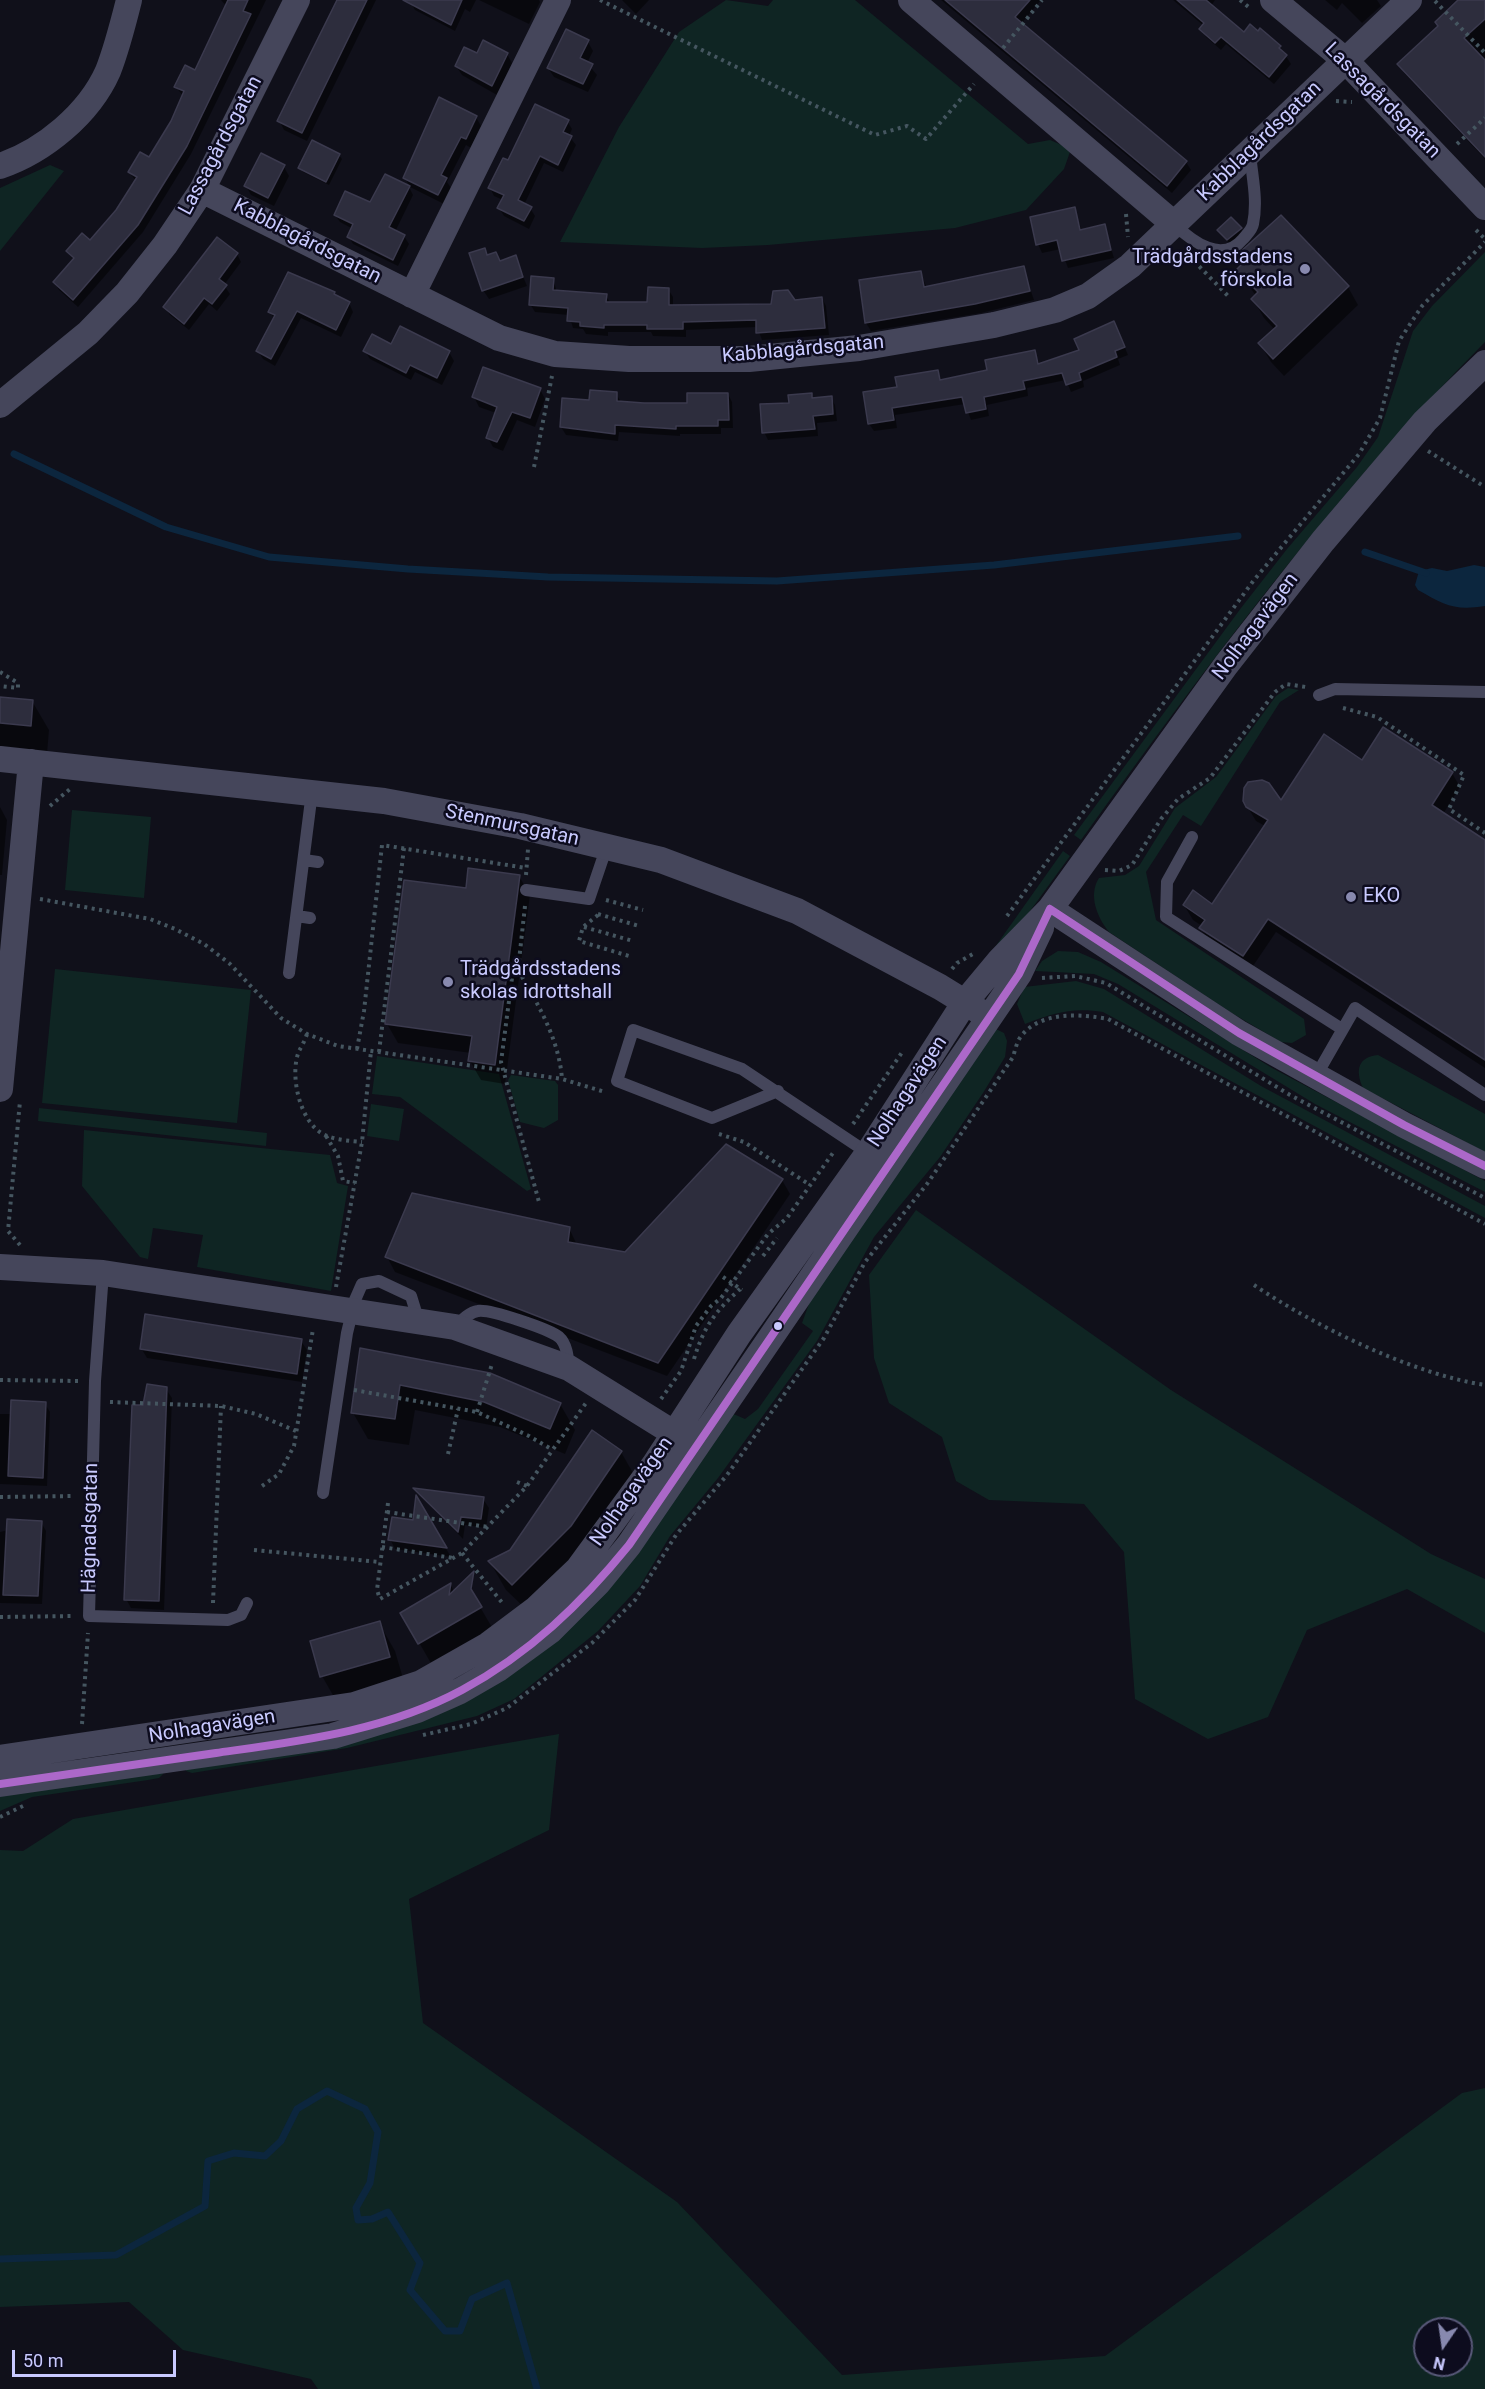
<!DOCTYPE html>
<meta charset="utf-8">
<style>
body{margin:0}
#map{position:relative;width:1485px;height:2389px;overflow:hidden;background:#10101a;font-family:Roboto,sans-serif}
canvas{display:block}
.north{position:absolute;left:1413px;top:2317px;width:60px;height:60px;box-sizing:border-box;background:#0d0c1e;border:2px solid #585878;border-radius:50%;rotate:193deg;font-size:16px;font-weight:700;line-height:24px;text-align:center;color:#c9caff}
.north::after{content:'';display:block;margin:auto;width:21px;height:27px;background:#8889af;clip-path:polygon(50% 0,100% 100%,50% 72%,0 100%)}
.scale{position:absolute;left:12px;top:2350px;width:164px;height:27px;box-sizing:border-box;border:3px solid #c9caff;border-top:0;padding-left:8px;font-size:18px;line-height:21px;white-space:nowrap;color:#c9caff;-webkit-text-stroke:4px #0d0c1e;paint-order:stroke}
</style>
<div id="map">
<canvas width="1485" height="2389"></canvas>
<div class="north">N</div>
<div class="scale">50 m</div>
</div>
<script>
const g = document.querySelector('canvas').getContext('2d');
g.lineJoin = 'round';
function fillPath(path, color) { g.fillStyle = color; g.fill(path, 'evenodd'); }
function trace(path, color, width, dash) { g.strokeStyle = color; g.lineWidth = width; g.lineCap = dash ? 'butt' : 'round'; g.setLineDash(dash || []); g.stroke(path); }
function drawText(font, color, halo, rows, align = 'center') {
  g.font = font + ' Roboto,sans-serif'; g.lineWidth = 5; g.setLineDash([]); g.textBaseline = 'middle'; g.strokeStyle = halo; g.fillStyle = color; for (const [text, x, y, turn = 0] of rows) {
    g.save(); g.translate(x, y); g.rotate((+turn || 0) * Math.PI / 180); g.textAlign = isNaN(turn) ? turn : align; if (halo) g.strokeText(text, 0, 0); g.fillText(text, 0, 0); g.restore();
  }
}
fillPath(new Path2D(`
 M726,0l42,6 5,-6h82l173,144 22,-4 21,9 -7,20 -38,41 -71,18 -187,17 -66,3 -142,-6 59,-115 60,-95z
 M50,165l14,6 -64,80v-63z
 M1485,252v90c-151,152 -279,324 -404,498l-7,-5 167,-227 46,-59 70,-82 21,-30 35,-106 19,-25z
 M1288,688l11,2 -19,12 -79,124 -18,-11 -37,57 10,48 148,99 2,16 -14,8 -11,-1 -51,-30 -121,-80c-12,-15 -21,-37 -10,-54l26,-3 14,-9 36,-58 41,-31 60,-81z
 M72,810l79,7 -7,81 -79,-8z
 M1063,851l7,5 -69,95 -6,-4z
 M1058,951l20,1 23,10 171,106 213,113v11l-170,-88 -197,-120 -24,-10 -59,-3 7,-10z
 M55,969l196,21 -14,133 -195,-20z
 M1076,981l28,8 157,97 224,120v12l-382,-206c-30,-5 -50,1 -78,12l-8,-20 7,-17z
 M994,1028l10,5 3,8 -2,16 -22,36 -43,64 -66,80 -57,104 -99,137 -48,58 -30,50 -42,45 -84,68 -37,17 -130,32 -155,25 -6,-2 -3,-6 97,-14 252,-98 197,-241 16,7 13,-10 55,-78 -11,-8 12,-33z
 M1378,1055l107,59v38l-122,-64c-8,-18 -5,-31 15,-33z
 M377,1056l122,18 32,115 -4,2 -127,-94 -28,-3z
 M511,1075l44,6 3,4v35l-14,8 -24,-6 -12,-42z
 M371,1104l33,5 -5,32 -32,-5z
 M39,1108l228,25 -1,13 -228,-25z
 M84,1130l246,25 7,28 11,3 -17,105 -134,-24 6,-32 -50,-7 -5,31 -8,-2 -58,-71z
 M916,1210l255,180 260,164 54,25v54l-78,-44 -100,41 -39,87 -60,22 -73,-40 -11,-147 -40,-48 -95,-4 -33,-19 -14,-44 -53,-34 -15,-45 -5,-83z
 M559,1734l-10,96 -140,69 14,124 254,179 165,173 263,-19 357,-263 23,-5v301h-1167l-7,-10 -128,-29 -54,-48 -129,5v-457l23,1 50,-32zM1425,2329h36v36h-36z
 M164,1773l-5,5 -11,2 -116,17 -32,14v-20z`), '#0f2523');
fillPath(new Path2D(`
 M1474,565l11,2v39c-31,5 -40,-1 -67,-16l-3,-5 4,-14 13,-3 15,3z`), '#0c263e');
fillPath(new Path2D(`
 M221,0h45l-75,154 -48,78 -65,75 -19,-17 -4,-7 19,-23 -6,-9 22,-9 28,-31 18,-30 -7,-9 20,-13 24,-37 10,-26 -7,-9 19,-15 32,-65z
 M338,0h38l-69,141 -23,-11 -5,-10z
 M414,0h62l-6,12 -5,-3 -10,22 -40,-21 -4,-7z
 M479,0h60l1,2 -11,22z
 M622,0h27l-13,14z
 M941,0h100l-20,24 165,138 5,8 -19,23z
 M1173,0h42l-4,6 33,28 36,13 11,17 -17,20 -48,-40 -5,6 -15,-13 -5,-8 3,-3z
 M1325,0h52l4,6 -19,17 -20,-20 -5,7z
 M1460,0h25v159l-81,-86 -5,-9 40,-37z
 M588,42l5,9 -6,12 10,12 -9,17 -34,-15 -6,-9z
 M507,54l5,9 -15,32 -35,-20 -6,-9 21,-11z
 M476,117l5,9 -10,22 -5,-3 -19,37 4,6 -7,16 -34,-17 -5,-9z
 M567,121l5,8 -3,7 7,9 -13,27 -19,-9 -20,42 6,3 5,8 -6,13 -25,-13 -5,-8 4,-8 -9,-4 -4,-8z
 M339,155l3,4 -13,26 -26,-13 -3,-4z
 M284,167l5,9 -15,30 -23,-11 -5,-9z
 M409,187l4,8 -18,37 9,4 5,8 -11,22 -45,-22 -4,-7 4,-8 -13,-7 -5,-7 36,-11z
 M1074,208l8,23 22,-5 10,32 -46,10 -7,-19 -19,4 -4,-9z
 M1241,229l2,4 -13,11 -9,-10z
 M484,249l4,7 8,-2 5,8 14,-5 12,29 -38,13 -6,-9z
 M1241,253l107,34 10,18 -74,71 -13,-14 -11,-18 15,-14 -11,-12 -11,-19 3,-3 -18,-26 8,-8z
 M237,254l4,8 -17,23 6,9 -13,17 -8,-7 -20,26 -19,-15 -5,-7z
 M1023,268l11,32 -53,13 -110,18 -5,-8 -6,-42 60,-9 7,16z
 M553,279l4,13 49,4 5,8h38l19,-15 5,8v10l99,-2 50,-7 4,8 3,29 -67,5 -5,-13 -71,3v7l-33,-1 -2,-4h-43v4l-22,-2 -3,-5 -10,-1 -4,-13 -34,-3 -5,-8z
 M349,303l4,9 -12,25 -40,-19 -26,48 -12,-7 -5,-8 17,-31 -5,-8z
 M400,328l49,24 5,9 -12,24 -27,-13 -4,8 -41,-21 -5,-8 27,-5z
 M1118,331l10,24 -10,4 2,6 -37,16 1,6 -13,5 -5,-12 -39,8 1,8 -41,9 2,11 -18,4 -6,-16 -70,11 2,13 -23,3 -5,-7 -4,-31 33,-5 40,-16 4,9 46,-9 46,-20 6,12 41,-13z
 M540,389l5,10 -10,28 -18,-7 -14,31 -10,-4 -5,-9 8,-25 -17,-6 -5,-10z
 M616,394l6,9 67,2 39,-11 4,8 1,26h-12v6h-41v2l-61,-4 -1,9 -52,-6 -5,-8 29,-25z
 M811,395l2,4 18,-1 4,7 2,16 -20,2 1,13 -50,4 -4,-8 26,-28z
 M0,698l32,3 17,29 -2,24 -47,-4z
 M1363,762l89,11 8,14 -17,27 42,27v227l-209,-136 -25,37 -42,-26 -8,-15 1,-2 -9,-6 -9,-15 29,1 52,-80 -9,-5 -12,-20 37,1z
 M0,807l7,13 -5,55h-2z
 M519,876l11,19 -25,189 -24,-4 -11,-19 1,-8 -73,-10 -11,-19 80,-134z
 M782,1180l8,14 -123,182 -272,-104 -8,-15 182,-29 8,17 49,9z
 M301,1341l6,9 -5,32 -155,-24 -6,-10z
 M361,1350l199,54 15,26 -10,24 -65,-27 -85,-17 -6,35 -41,-6 -15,-26z
 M166,1389l6,9 -8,212 -33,-2 -5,-9 18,-192z
 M45,1404l5,8 -3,74 -47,-2v-70h12z
 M621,1452l16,28 -108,132 -23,-22 -16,-28 21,-11z
 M416,1490l67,9 6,9 -3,20 -21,-3 -2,14z
 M417,1499l34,58 -56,-8 -5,-10 24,-17z
 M41,1522l5,9 -4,73 -42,-1v-71z
 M465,1581l32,55 -61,36 -34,-59 49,-28 3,7z
 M379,1623l16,28 10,34 -67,19 -16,-28z`), '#0007');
trace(new Path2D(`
 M14,454l152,73 103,30 139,12 140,8 229,4 217,-16 244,-29
 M1365,552l61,21
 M0,2259l116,-4 89,-49 3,-45 26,-8 31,3 16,-15 16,-32 30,-18 38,18 13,23 -8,51 -14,25 2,12 14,-1 16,-7 32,51 -10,27 35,41h15l12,-32 35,-16 30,106`), '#0c263e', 7);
const building = new Path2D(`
 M228,0h20l-5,11 8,3 -64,132 -49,79 -65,75 -20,-18 21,-24 -8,-7 16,-18 8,7 26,-30 21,-33 -9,-5 12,-20 9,5 22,-36 13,-30 -10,-4 11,-22 10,5z
 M337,0h30l-65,133 -25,-12z
 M403,0h59l-11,25z
 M945,0h85l-15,17 172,144 -20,25z
 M1177,0h29l38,32 6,-8 8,7 2,-3 21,18 -2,2 8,7 -18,22 -48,-40 -6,6 -16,-14 5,-6z
 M1458,0h27v19l-21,19 21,22v97l-88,-93 41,-38 -3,-4z
 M566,29l23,11 -9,18 13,6 -10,20 -36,-16z
 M483,40l25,13 -16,33 -37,-20 9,-19 13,6z
 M439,97l38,19 -11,23 -5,-2 -20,38 6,3 -9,17 -35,-17z
 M535,104l34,16 -6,12 9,4 -14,29 -18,-9 -22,44 14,7 -8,14 -27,-13 7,-13 -16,-7 15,-30 5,2z
 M312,140l28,14 -14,28 -28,-14z
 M261,153l24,12 -17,33 -24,-12z
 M385,174l25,12 -21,41 16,8 -12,25 -46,-23 6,-13 -19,-9 11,-24 25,11z
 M1075,207l5,23 25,-6 6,26 -49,11 -5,-21 -21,5 -6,-28z
 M1281,215l68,71 -76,73 -15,-16 19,-17 -26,-27 7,-7 -22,-22 10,-10 -7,-7z
 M1231,217l11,11 -15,12 -10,-10z
 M217,237l21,16 -19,26 8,6 -15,19 -8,-6 -20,26 -21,-17z
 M485,248l2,7 9,-3 4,9 16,-6 7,22 -41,14 -13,-38z
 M1024,266l6,25 -55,13 -110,19 -6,-43 62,-9 3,16z
 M288,272l47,20 -1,2 16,8 -14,28 -39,-19 -26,48 -15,-8 19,-36 -7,-3z
 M531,276l23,2 -1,12 54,4 -1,8h41l1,-15 21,1v17l102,-1 2,-13 15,-1 7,10 27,-3 3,31 -69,5v-13l-73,2v7h-36v-4h-43v3l-24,-2v-4l-13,-1 1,-13 -39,-3z
 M1114,321l11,26 -10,4 2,6 -38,16 2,7 -15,5 -4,-12 -39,8 2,8 -41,8 2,12 -20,4 -4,-16 -70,11 2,12 -26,4 -5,-32 34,-5 -2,-10 43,-7 2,10 47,-10 -2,-10 50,-10 3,14 41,-14 -5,-11z
 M400,326l50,25 -13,27 -27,-13 -4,8 -43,-22 9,-17 19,10z
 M483,367l58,21 -11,30 -18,-6 -15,30 -11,-4 11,-31 -25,-10z
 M590,390l27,2v9l27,2h43v-10h41l1,27h-11v6h-42v3l-61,-4v9l-55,-7 2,-29 27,2z
 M812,393v5l20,-2 1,18 -20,2 2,13 -53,4 -2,-29 29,-1 -1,-8z
 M0,697l33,3 -2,26 -31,-3z
 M1383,727l70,45 -21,33 53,35v220l-217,-141 -25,37 -44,-28 6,-8 -22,-15 10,-15 19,14 56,-84 -22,-13 -3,-6 1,-13 4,-6 14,-2 7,3 12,17 43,-66 38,26z
 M468,868l52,7 -25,190 -27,-4 4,-25 -87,-12 19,-144 62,8z
 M726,1144l57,35 -125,184 -273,-106 27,-64 158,34 -2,15 57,10z
 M145,1314l157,25 -5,35 -157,-25z
 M360,1348l130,25 71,30 -11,26 -66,-27 -84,-17 -5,34 -44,-6z
 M147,1384l20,3 -8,214 -35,-1 8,-195h11z
 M11,1400l35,2 -3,76 -35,-2z
 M592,1430l30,21 -51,75 -59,59 -24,-24 22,-11z
 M413,1488l71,9 -3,22 -20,-2 -3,15z
 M416,1495l31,53 -59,-8 4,-23 21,3z
 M7,1519l35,2 -4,75 -35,-1z
 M474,1571l-3,18 11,18 -64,37 -18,-31 51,-30 -2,12z
 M380,1621l10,36 -70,20 -10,-36z`);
fillPath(building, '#2d2d3d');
trace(building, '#3b3a4e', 1.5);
trace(new Path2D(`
 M600,0l275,135 32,-9 19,13 48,-55
 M1240,0l11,9
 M1435,1l50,52
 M1003,48l39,-48
 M1336,101l16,1
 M1457,144l28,-26
 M1126,214l2,23
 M1476,230l9,9
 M1194,261l35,36
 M1428,451l57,36
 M534,467l18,-91
 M0,672l18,11v5l-18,-2
 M1343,708l34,9 87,58 -15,34 36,24
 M50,806l20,-17
 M1105,870l14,1 13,-6 29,-46 17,-20 32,-21 65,-86 11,-8 20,3
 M526,875l2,-26
 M40,899l110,20 25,10 29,15 25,19 52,55 26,16 31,12 224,33 43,13
 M606,900l37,10
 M525,906l-7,64 -6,8 -11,84 38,140
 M598,914l41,12
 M598,915l-15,12 -4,14 50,15
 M1007,916l247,-336 105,-126 21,-36 19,-77 23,-35 63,-64
 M584,927l49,14
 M952,969l5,-6 16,-9
 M518,970c20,34 41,69 44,109
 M1042,978l33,-2 31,7 184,112 195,103
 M307,1034c-2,6 -5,12 -8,17 -10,24 1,73 26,84 10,5 26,6 37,7
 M357,1049l7,-38 18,-166 144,23
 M379,1052l25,-204
 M853,1124l50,-73
 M719,1134l25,8 66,43
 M326,1136l12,20 5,25 12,2
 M20,1245l-12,-14 12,-130
 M763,1256l14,-18
 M723,1277l19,13
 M1254,1285c61,41 158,89 231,100
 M336,1287l26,-145 9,-91
 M694,1359c10,-33 21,-47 46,-70
 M0,1380l80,1
 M354,1390l123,22 52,24 24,14
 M661,1399l20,-28 15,-45 15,-20 10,-8 47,-64 19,-16 48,-68
 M110,1402l111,4 35,8 40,17
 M477,1412l15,-48
 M448,1454l10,-45
 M517,1482l10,4
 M262,1486l17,-12 15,-28 19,-117
 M0,1497l75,-1
 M388,1503l-11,87 3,9 82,-46 65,-67 59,-83
 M387,1512l101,15
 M382,1547l71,11
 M254,1550l126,12
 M462,1553l42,52
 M213,1603l8,-197
 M0,1617l74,-1
 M82,1724l6,-91
 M423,1735l48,-11 36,-16 85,-65 43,-43 41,-65 51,-60 97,-137 41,-76 62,-78 86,-127c2,-6 4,-17 9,-22 20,-24 59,-21 86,-16l377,205
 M0,1817l23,-11`), '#455660', 4, [3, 4.5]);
trace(new Path2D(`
 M1175,225c18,17 47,39 68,14 4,-5 9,-9 10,-15 5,-24 -1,-47 -3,-71
 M1319,695l16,-6 150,3
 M1192,837l-25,45 -1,35 176,112
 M304,860l14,2
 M526,890l63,9 18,-53
 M297,916l13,2
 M289,973l23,-181
 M1316,1076l39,-68 130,87
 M778,1091l-66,27 -95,-37 16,-51 109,39 126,84
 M103,1273l-8,108 -6,235 139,4 13,-5 6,-12
 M455,1327c6,-6 14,-15 23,-16 12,-2 71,18 81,26 8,7 9,21 10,31
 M323,1493l24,-160 8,-33 7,-16 17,-3 32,15 4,13 -1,12`), '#45465b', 12);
trace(new Path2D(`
 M911,0l264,225
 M1273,0l72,60 140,147
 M0,166c44,-15 89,-52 108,-95 9,-23 15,-47 21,-71
 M202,190l297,148 56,16 74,5h120l110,-11 135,-23 61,-15 33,-14 42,-30 279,-266
 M412,295l146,-295
 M0,405l88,-72 39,-40 38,-48 37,-55 95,-190
 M0,759l384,42 136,25 141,34 136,51 143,76 39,24
 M1050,909l189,124 165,92 81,41
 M0,1089l31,-327
 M0,1267l103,6 352,54 114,41 119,74
 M0,1758l354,-53 67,-22 67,-38 48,-36 42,-40 76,-104 85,-131 129,-181 97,-151 35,-42 50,-51 176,-244 97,-124 102,-120 60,-58
 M0,1784l333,-48 84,-26 43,-19 38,-22 52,-38 48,-48 31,-38 390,-571 22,-46`), '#45465b', 26);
trace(new Path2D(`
 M1050,909l189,124 165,92 81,41
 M0,1784c72,-10 144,-21 216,-31 84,-12 170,-22 246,-63 67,-36 119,-86 167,-145l390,-571 31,-65`), '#ac68c9', 8);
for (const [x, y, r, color] of [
 [1305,269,6,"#8889af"],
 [1351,897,6,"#8889af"],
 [448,982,6,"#8889af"],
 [778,1326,5,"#c9caff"]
]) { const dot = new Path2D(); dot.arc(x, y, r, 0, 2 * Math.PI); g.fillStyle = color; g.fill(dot); trace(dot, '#0d0c1e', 2); }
drawText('20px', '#c9caff', '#0d0c1e', [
 ["Lassagårdsgatan",1382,101,45],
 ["Kabblagårdsgatan",1260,142,-44],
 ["Lassagårdsgatan",221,146,-62],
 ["Kabblagårdsgatan",307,242,27],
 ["Kabblagårdsgatan",803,350,-5],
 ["Nolhagavägen",1256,627,-53],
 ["Stenmursgatan",512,826,12],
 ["Nolhagavägen",908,1092,-57],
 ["Nolhagavägen",632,1492,-55],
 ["Hägnadsgatan",91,1528,-89],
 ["Nolhagavägen",212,1727,-9]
]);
drawText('20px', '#c9caff', '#0d0c1e', [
 ["Trädgårdsstadens",1293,258,"right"],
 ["förskola",1293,281,"right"],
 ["EKO",1363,897],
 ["Trädgårdsstadens",460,970],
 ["skolas idrottshall",460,993]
], 'left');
</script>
